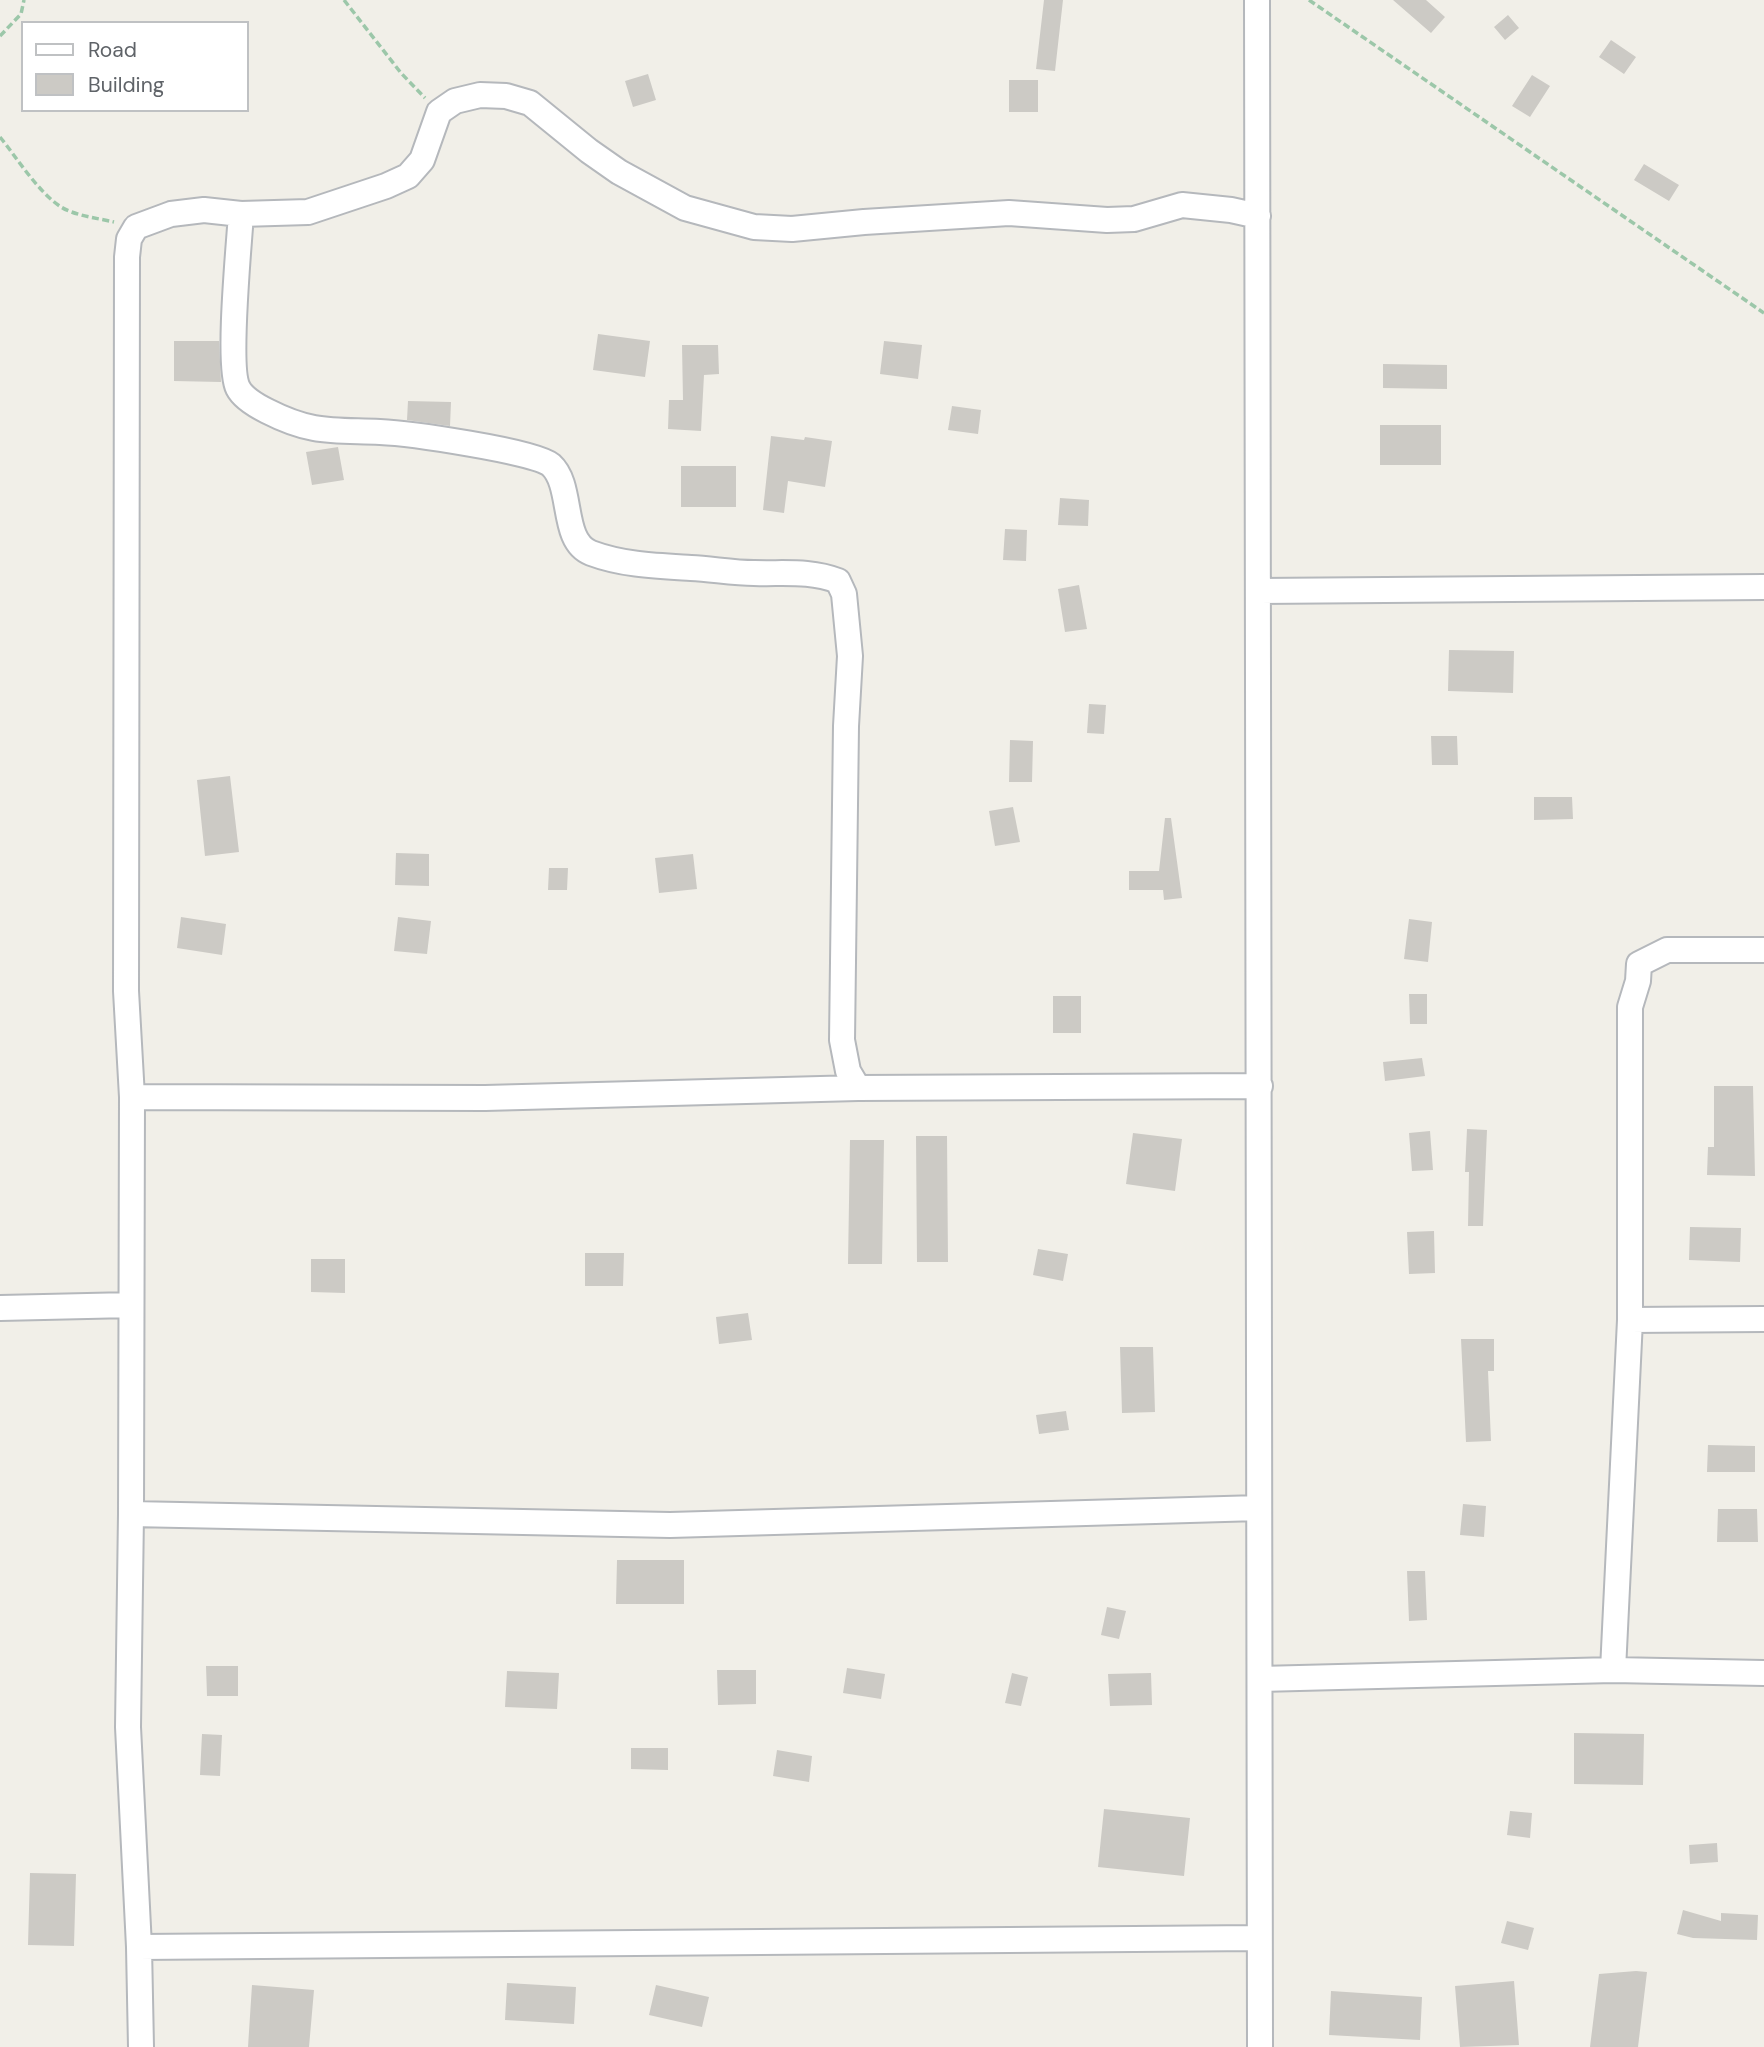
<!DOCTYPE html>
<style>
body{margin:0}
#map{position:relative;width:1764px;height:2047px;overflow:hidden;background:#f1efe8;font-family:"DM Sans",sans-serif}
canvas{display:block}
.legend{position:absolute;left:21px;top:21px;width:228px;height:91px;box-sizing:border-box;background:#fff;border:2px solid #bfc1c3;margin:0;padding:9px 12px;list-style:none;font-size:21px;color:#5f6368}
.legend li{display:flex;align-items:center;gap:14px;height:35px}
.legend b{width:35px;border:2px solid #bfc1c3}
</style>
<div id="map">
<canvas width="1764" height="2047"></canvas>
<ul class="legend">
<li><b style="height:9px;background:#fff"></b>Road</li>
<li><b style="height:19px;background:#cccac5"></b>Building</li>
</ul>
</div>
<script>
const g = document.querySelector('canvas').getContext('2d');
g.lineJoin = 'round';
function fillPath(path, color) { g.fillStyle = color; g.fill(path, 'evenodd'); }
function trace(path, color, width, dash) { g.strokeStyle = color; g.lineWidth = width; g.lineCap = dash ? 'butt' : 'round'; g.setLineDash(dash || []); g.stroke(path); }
fillPath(new Path2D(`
 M1044,0h19l-8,71 -19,-2z
 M1393,0h33l19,17 -14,16z
 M1508,15l11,13 -14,12 -11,-13z
 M1611,40l25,17 -12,17 -25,-17z
 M648,74l8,26 -23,7 -8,-26z
 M1532,75l18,11 -20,31 -18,-11z
 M1009,80h29v32h-29z
 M1644,164l35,21 -10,16 -35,-21z
 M598,334l52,7 -5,36 -52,-7z
 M174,341h45l2,41 -47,-1z
 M884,341l38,4 -4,34 -38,-5z
 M682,345h36l1,29 -15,1 -3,56 -33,-2 1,-29h14z
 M1383,364l64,1v24l-64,-1z
 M408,401l43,1 -1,24 -43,-6z
 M952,406l29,4 -3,24 -30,-4z
 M1380,425h61v40h-61z
 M771,436l33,4 1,-3 27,4 -7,46 -37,-6 -4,32 -21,-3z
 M338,447l6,33 -32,5 -6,-33z
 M681,466h55v41h-55z
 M1060,498l29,2 -1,26 -30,-1z
 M1005,529l22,1 -1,31 -23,-1z
 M1079,585l8,44 -22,3 -7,-43z
 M1449,650l65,1 -1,42 -65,-2z
 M1089,704l17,1 -2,29 -17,-1z
 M1431,736h26l1,29h-26z
 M1010,740l23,1 -1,41h-23z
 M230,776l9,76 -34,4 -8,-76z
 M1534,797h38l1,22 -39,1z
 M1013,807l7,35 -25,4 -6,-35z
 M1165,818h6l11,80 -18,2 -1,-10h-34v-19h30z
 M396,853l33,1v32l-34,-1z
 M693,854l4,35 -38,4 -4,-35z
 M549,868h19l-1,22h-19z
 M181,917l45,7 -4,31 -45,-7z
 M398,917l33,4 -4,33 -33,-3z
 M1409,919l23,3 -4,40 -24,-3z
 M1409,994h18v30h-17z
 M1053,996h28v37h-28z
 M1422,1058l3,18 -40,5 -2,-19z
 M1714,1086h39l2,90 -48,-1 1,-28h6z
 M1467,1129l20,1 -4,96h-15l1,-54h-4z
 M1430,1131l3,39 -21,1 -3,-38z
 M1133,1133l49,6 -7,52 -49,-7z
 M916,1136h31l1,126h-31z
 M850,1140h34l-2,124h-34z
 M1690,1227l51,1 -1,34 -51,-2z
 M1434,1231l1,42 -26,1 -2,-42z
 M1038,1249l30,5 -5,27 -30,-6z
 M585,1253h39l-1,33h-38z
 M311,1259h34v34l-34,-1z
 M748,1313l4,27 -33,4 -3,-27z
 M1461,1339h33v32h-6l3,70 -25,1z
 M1120,1347h33l2,65 -33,1z
 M1066,1411l3,19 -30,4 -3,-19z
 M1708,1445l47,1v26h-48z
 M1463,1504l23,2 -2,31 -24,-2z
 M1718,1509h39l1,33h-41z
 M617,1560h67v44h-68z
 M1407,1571h18l2,49 -18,1z
 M1107,1607l19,4 -7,28 -18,-4z
 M206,1666h32v30h-31z
 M847,1668l38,6 -4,25 -38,-6z
 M717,1670h39v34l-38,1z
 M507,1671l52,2 -2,36 -52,-2z
 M1012,1673l16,4 -7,29 -16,-3z
 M1151,1673l1,32 -42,1 -2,-32z
 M1574,1733l70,1 -1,51 -69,-1z
 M202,1734l20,1 -2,41 -20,-1z
 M631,1748h37v22l-37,-1z
 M777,1750l35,6 -3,26 -36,-6z
 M1104,1809l86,9 -6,58 -86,-9z
 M1510,1811l22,2 -2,25 -23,-3z
 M1717,1843l1,19 -28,2 -1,-19z
 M30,1873l46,1 -2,72 -46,-1z
 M1683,1910l38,11v-8l37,2 -1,25 -64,-2 -16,-4z
 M1507,1921l27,7 -6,22 -27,-7z
 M1636,1971l11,1 -9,75h-48l9,-73z
 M1514,1981l5,64 -59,2 -5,-61z
 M507,1983l69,4 -2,37 -69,-4z
 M252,1985l62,5 -5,57h-61z
 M656,1985l53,12 -7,30 -53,-12z
 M1331,1991l91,6 -2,43 -91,-5z`), '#cccac5');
const minor = new Path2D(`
 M1257,0l3,2047
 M241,214c-2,31 -14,153 -3,174 5,10 19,18 29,23 45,23 65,19 113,21 26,1 155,19 171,33 23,21 9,76 40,88 32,12 66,13 100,15 21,1 42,5 63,5 29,1 56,-3 84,8l6,13 6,62 -4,70 -4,314 6,31 10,17
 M1259,591l505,-4
 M132,1097l353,1 373,-10 402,-2
 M0,1308l131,-3
 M1630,1320l134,-1
 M131,1514l539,11 589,-17
 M1613,1670l17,-350v-313l8,-26 1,-17 28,-14h97
 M1260,1679l353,-9 151,3
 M139,1947l1119,-9
 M141,2047l-2,-100 -11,-220 3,-213 1,-417 -6,-106 1,-734 2,-18 7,-12 35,-13 33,-4 37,4 67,-2 78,-26 22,-10 14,-16 17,-48 16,-11 25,-6 26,1 24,7 59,48 30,21 66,36 69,19 38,2 72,-7 145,-9 98,7 27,-1 48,-14 49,5 27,6`);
trace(minor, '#b5b8bc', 28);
trace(new Path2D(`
 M344,0l57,73 24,25
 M1309,0l455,313
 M0,36l21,-22 3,-14
 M0,137c17,21 38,55 61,70 15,9 36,11 53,15`), '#9cc7a9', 3.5, [7, 3.5]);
trace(minor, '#fff', 24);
</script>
